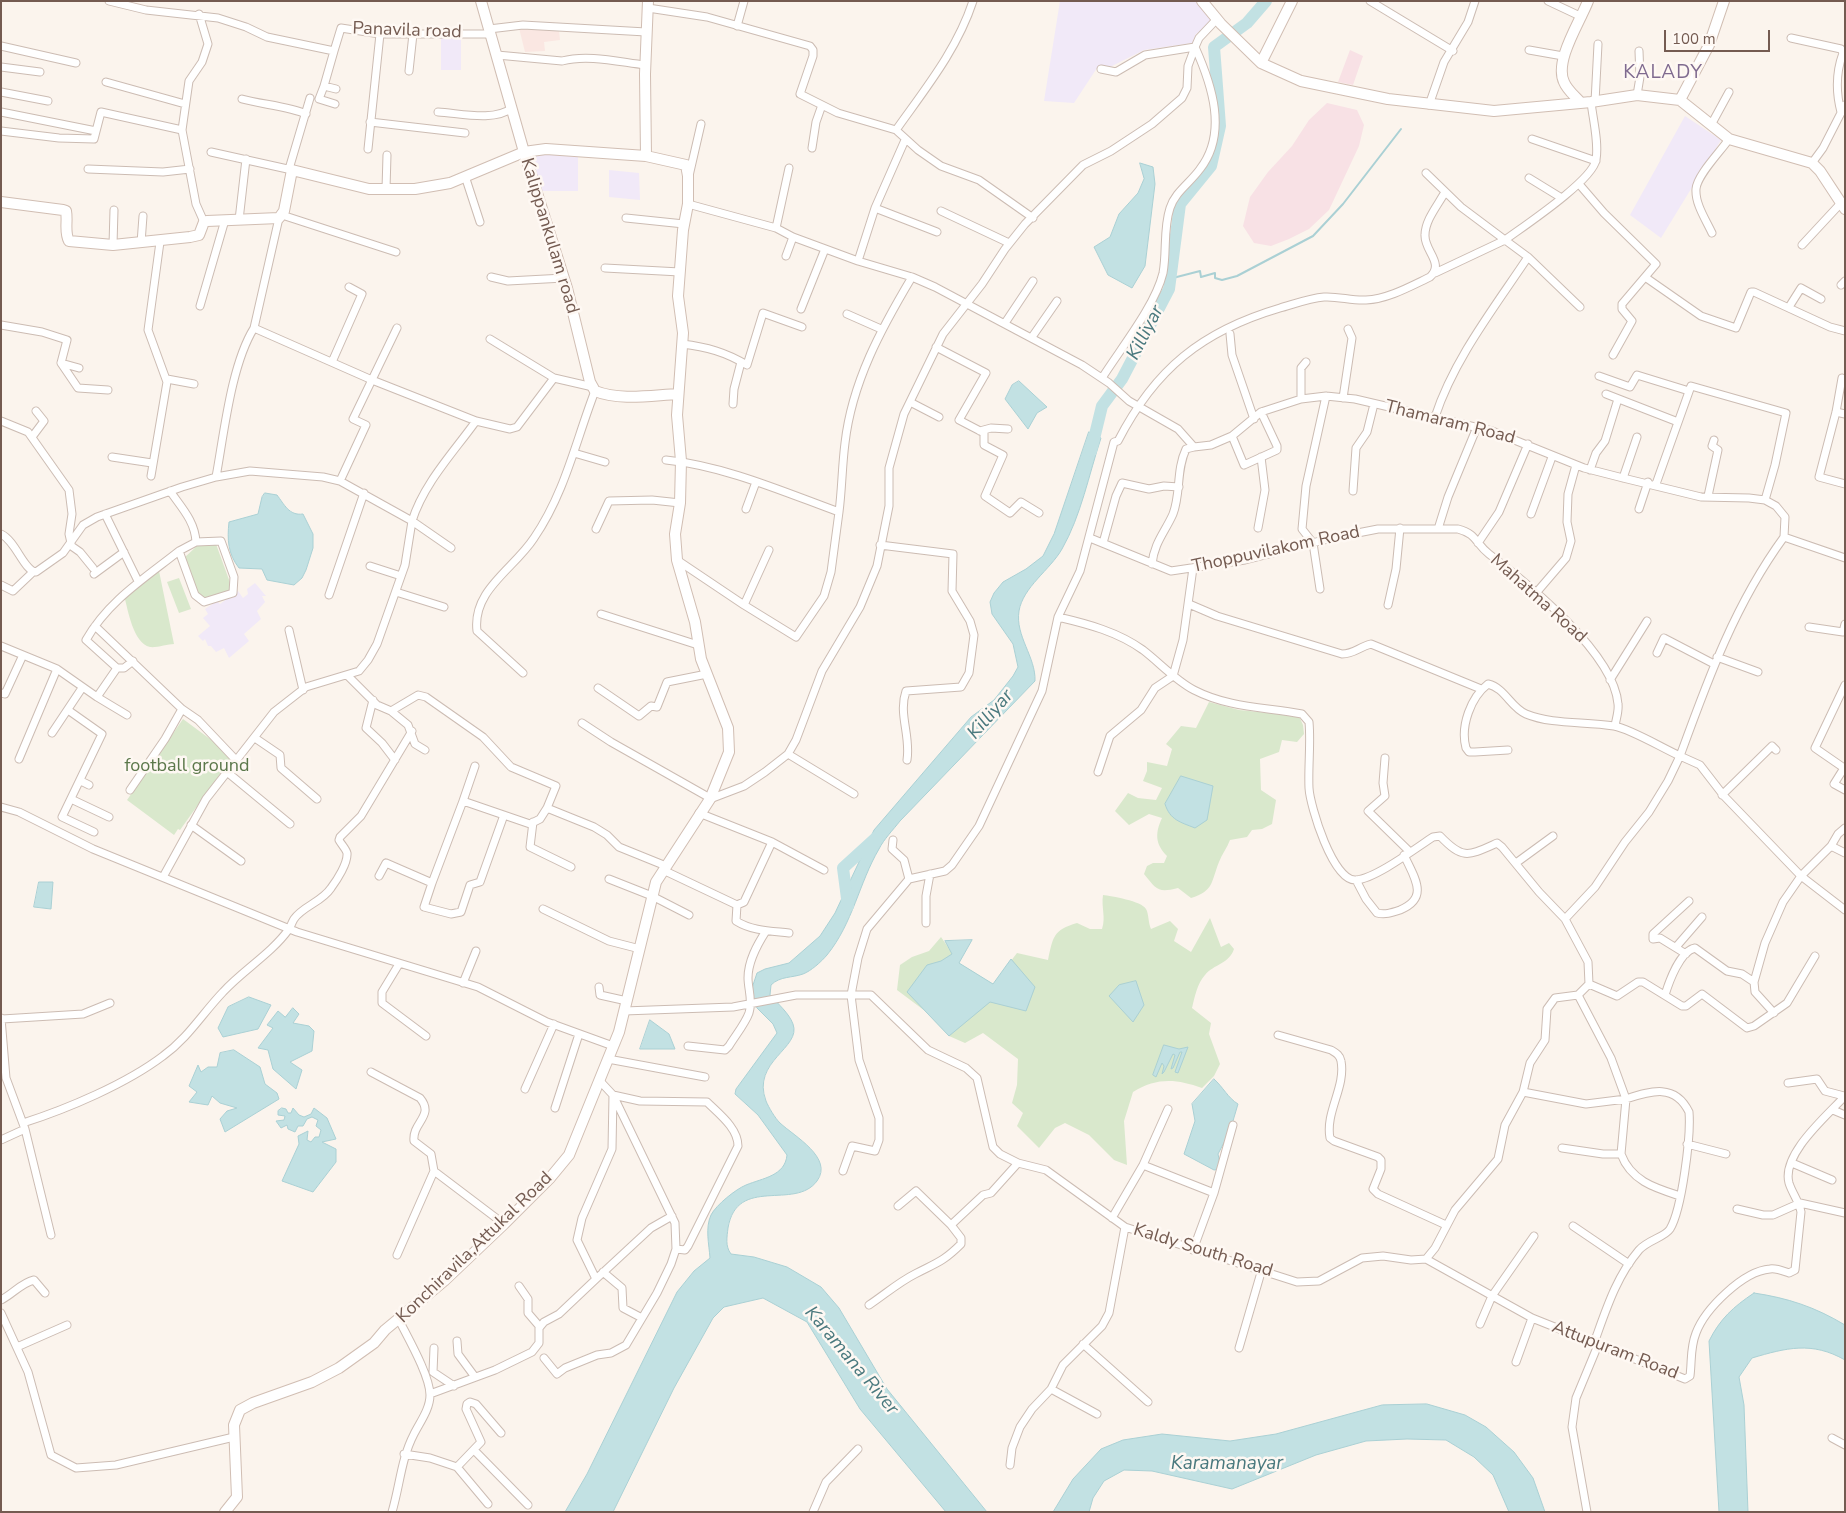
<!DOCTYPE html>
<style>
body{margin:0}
#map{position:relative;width:1846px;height:1513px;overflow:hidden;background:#fbf4ed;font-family:"Nunito Sans",sans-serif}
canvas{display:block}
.frame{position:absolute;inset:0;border:2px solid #745b51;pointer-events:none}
.scale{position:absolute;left:1664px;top:30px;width:106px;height:22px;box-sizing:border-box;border:2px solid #745b51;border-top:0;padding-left:6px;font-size:15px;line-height:18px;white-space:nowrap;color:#745b51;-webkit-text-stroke:4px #fef8f3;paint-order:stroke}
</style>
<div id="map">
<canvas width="1846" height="1513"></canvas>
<div class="frame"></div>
<div class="scale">100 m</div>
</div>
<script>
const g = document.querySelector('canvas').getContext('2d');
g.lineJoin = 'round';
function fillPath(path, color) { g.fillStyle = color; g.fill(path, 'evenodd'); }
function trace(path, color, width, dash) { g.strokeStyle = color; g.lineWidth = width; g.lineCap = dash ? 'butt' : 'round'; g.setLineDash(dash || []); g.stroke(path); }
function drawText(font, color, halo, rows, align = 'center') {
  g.font = font + ' "Nunito Sans",sans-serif'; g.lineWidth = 5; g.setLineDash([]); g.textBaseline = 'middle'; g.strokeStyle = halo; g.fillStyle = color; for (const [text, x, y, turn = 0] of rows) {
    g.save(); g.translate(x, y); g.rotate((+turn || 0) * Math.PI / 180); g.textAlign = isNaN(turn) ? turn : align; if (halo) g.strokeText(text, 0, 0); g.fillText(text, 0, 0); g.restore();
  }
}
fillPath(new Path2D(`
 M519,28l40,2 1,10 -16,2 1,9 -20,1z`), '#fae7e2');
fillPath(new Path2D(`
 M1060,1h137l17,20 -18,13 -4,9 -48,7 -36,18h-11l-23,35 -30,-2z
 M441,35l20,1v34h-20z
 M1685,116l36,24 -60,98 -31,-23z
 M578,153v38h-41l-10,-37z
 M609,170l30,3 1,27 -31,-3z
 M255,583l11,13h-4l3,6 -8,9 4,8 -17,15 5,7 -20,17 -5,-10 -8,4 -5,-6h-3l-3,-7 -2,2 -5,-5 12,-10 -7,-8 5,-4 -3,-5 12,-8 3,3 18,-13 5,7 5,-4 -1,-5z`), '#f1e9f8');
fillPath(new Path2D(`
 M1350,50l13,6 -10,29 -15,-3z
 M1327,103l30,7 7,15 -5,21 -30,64 -20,19 -20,10 -18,7 -17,-3 -11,-17 7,-29 18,-25 24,-26 17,-26z`), '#f8e1e5');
fillPath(new Path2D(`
 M216,544l16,44c-9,9 -21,12 -33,9l-15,-39 14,-13z
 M159,571l15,73c-6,0 -18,4 -24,3 -17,-4 -22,-37 -26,-52z
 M179,578l12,31 -12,4 -12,-31z
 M1209,702l30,8 60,6 4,9 1,9 -7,8 -15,-2 -3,12 -19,7 1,31 15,10 -4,24 -10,5 -10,1 -5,7 -17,3c-3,8 -8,14 -11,22 -8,20 -5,29 -28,36l-13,-10c-20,5 -21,2 -34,-14l3,-8 6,-3h11l3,-7c-12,-12 -12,-23 -5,-38l-13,-4 -20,11 -14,-14 13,-18 10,5 18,2 6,-12 -19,-7 4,-10v-9l20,4 5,-17 -6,-5 15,-18 15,2z
 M183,719l50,37 -53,74 -2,-1 -4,6 -47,-35z
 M1103,895c8,1 39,6 43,14 3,5 2,14 5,20l19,-8 8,8 -4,12 17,11 19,-34 11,29 8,-4 5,6c-5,15 -20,15 -29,26 -8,9 -10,21 -13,33l19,15 -2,11 11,30 -6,12 -12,12c-25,-9 -45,-11 -69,4l-9,29 3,44 -13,-5 -25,-25 -24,-12 -10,5 -16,20 -22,-22 6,-13 -11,-10 5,-18 1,-26 -35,-26 -18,10 -16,-7 -24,-25 -28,-21 3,-25 12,-8 17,-6 12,-14 18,26 34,21 24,-31 31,7c5,-23 5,-30 29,-37l13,6h12c4,-12 -1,-22 1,-34z`), '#d9e8cc');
const water = new Path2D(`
 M1140,163l13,4 2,17 -10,82 -13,22 -24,-13 -14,-28 16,-10 9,-23 19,-21 6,-14z
 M1019,381l28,26 -10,6 -9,16 -23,-30 7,-14z
 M1089,432l12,6c-12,36 -20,78 -39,111 -12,21 -39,38 -43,62 -4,25 17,46 16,70l-135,140c-7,9 -16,18 -21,28 -20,34 -26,74 -52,106 -6,7 -16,16 -24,19 -11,4 -23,2 -32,11l-1,10c8,9 19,18 23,29 9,24 -42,37 -27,77 3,7 9,17 14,22 14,13 54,35 37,58 -22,30 -80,-6 -89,47 -1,9 -3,18 3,26l23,3 33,10 34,20 18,21 48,81 100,123h-41l-86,-103 -53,-87 -44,-24 -39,9 -11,11 -39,70 -61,124h-48l22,-38 90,-182 17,-21 16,-13c-1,-14 -5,-30 1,-43 5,-10 25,-26 35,-30 17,-7 39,-9 41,-30l-29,-40 -23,-21 1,-5 41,-56 -4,-9 -16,-16 -5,-10 -1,-7 6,-18 8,-4 24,-6 31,-27 15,-23 39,-83 97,-113 23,-17 19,-24 5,-9 -5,-23 -21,-30 -2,-12 4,-9 9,-11 23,-13 17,-13 11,-22z
 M265,493l12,2c7,9 12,21 26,19l10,20v14l-7,22 -4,8 -8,7 -27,-5 -5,-11 -23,-1c-11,-14 -12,-28 -10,-46l29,-8 4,-17z
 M1181,776l32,10 -6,34 -12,8c-15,-6 -25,-8 -30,-24z
 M39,882h14l-2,27 -17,-2z
 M972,940l-13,23 34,21 18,-25 24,28 -9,24 -36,-9 -41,34 -42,-44 20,-27 14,-4 11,-7 -7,-13z
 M1136,981l8,24 -11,17 -24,-26 10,-11z
 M249,997l22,8 -13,24 -35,8 -5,-9 10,-21z
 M293,1008l6,6 -6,9 16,3 5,5 -2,20 -22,11 12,8 -6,19 -23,-20 -5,-19 -10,-2 15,-20 -6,-3 11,-14 7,6z
 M650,1020l19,14 6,15h-35z
 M1164,1045l15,4 9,-2 -10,26 -3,-1 7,-20h-2l-7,16 -2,1 4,-14 -2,-1 -9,18 -2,2 2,-8 -2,-3 -6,14 -3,-2z
 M234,1050l26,17 5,17 12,9 2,6 -54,33 -5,-13 7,-8 10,-3 -17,-5 -8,-7 -4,9 -19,-3 8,-10 -8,-6 9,-21 3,7 7,-5h9l3,-14z
 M1214,1079c9,8 14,19 24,25l-8,27 -12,23 3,15 -7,1 -30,-16 11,-33 -3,-17z
 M282,1108l4,1 2,4h3l2,-5 6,7 5,2 7,-3 3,-6 13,10 9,21 -14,3 14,7v13l-23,30 -31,-11 17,-37 -1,-8 10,-5 -1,9 4,2 4,-5h4l2,-7 -5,-4 2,-6 -6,-3 -5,2 -4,7h-5l-3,6 -7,-3 -1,-4 -6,3 -5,-7 8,-1 1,-4 -7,-1v-4z
 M1754,1293c34,5 61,14 91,32v35c-33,-19 -59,-12 -93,-2l-13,19 5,28 4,107h-29l-10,-171c11,-22 24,-34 45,-48z
 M1427,1404l38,11 21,12 28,25 19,26 12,34h-36l-16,-37 -19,-18 -28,-17 -39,-1 -41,2 -50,14 -84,34 -80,-18 -28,-1 -20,11 -11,17 -4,14h-36l20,-33 28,-30 22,-9 39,-6 68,7 46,-7 106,-29z`);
fillPath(water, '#c2e1e3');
trace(water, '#aad0d4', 1);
trace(new Path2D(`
 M1169,279l31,-8 1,6 14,-4v5l7,2 15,-4 76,-40 30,-32 58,-75`), '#aad0d4', 2);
trace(new Path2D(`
 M1091,451l11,-45 20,-27 47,-90 11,-85 31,-38 9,-40 -6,-79 33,-24 19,-22
 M848,906l-5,-38 34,-31`), '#c2e1e3', 12);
const street = new Path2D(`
 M109,1l37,9 72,8 28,9 21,10 67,14 7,-23 39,6h110
 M1370,1l83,50
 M1548,1l34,16
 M648,8l59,9 103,29 3,4v6l-13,38 38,19 58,17 22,20 23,16 38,14 54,38
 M199,14l9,30 -6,18 -13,19 -7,49 14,74 8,18
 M737,26l7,-25
 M489,29l34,-4 123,7
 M1791,38l50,11 2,4c-7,19 -7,40 -2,59
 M1,46l75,17
 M1529,50l34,6
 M334,51l-10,35 12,3
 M497,55l65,6c26,-7 57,1 83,4
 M1,67l39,5
 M1101,69l15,3 29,-17 50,-8c17,38 33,86 5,122 -10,14 -25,23 -30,39 -7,21 -3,44 -7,65 -8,33 -42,75 -61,105
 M409,71l4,-37
 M106,82l79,22
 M324,86l-5,13 16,5
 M1,92l47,9
 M1637,95l3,-18 -1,-26
 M242,99c18,5 49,8 64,15
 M1595,102l3,-58
 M1429,105l15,-43 24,-40 7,-21
 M1,112l95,19
 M438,112c21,1 56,10 74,-4
 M370,122l95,11
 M1711,125l18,-33
 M896,130c29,-41 61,-80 77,-129
 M1,131l58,7 35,1 7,-27 81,18
 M1532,139l64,22
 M812,148l4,-26 6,-17
 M368,149l12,-115
 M211,152l81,18
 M1812,163l11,-15 22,-43
 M88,169l75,3 27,-3
 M289,169l21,-71
 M1426,173l35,34 44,33 -70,33
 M465,176l15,46
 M689,176l12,-52
 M1529,178l31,19
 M1579,184l25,29 52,51 -34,40v5l10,12 -19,34
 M386,189l1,-34
 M688,204l88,24 17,9 65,24 54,16 23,10 147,78 27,18 20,18 49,28 16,18 17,-2 21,-9 29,-24 40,-13 25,-3 29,3 137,32 92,37 39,10 78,19 48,1 16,2 11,6 9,11 -1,20
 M875,208l62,24
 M941,211l68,32
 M282,215l114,37
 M279,218l-25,110 118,52 104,41
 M626,218l58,6
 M239,220l7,-61
 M776,228l13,-60
 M1712,233c-6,-13 -17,-29 -16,-44 1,-14 25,-38 33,-50
 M141,243l2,-27
 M113,245l1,-35
 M1802,245l39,-42
 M786,256l7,-19
 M1528,257l52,50
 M858,261l17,-53 30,-68
 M605,268l75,4
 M491,277l17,4 56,-3
 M1645,277l56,39 35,12 15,-36h3l76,35 15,4
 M1841,285l4,-4
 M200,306l25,-86
 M1789,307l12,-19 20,11
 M801,309l24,-60
 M847,314l34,15
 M1005,323l28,-42
 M1,325l41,7 25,8 -6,23 18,5
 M1230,334l2,21 22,64
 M1032,337l25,-36
 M490,339l64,39
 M682,344c25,3 43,8 65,21l16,-52 39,14
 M936,347l50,26 -27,47 25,13v12l19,10 -18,41 25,17 11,-11 18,11
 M332,362l30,-68 -13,-7
 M61,363l17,25 30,2
 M1599,376l31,11 7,-12 52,16
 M1842,378l-6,34 -17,65 26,7
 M167,379l27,5
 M1606,394l72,28
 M1343,398l9,-60 -4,-9
 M1301,399v-31l5,-6
 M910,402l29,15
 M733,404l1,-15 7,-27
 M1836,412l9,2
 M1435,417c19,-58 59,-109 93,-160l-23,-17c19,-14 87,-59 91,-80 3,-18 -3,-40 -5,-58
 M1,421l27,11 41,58 3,24 -3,20 2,9
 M980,431l11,-3 17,1
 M1232,436l12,29 33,-15v-4l-16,-34
 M32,437l12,-16 -8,-10
 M574,453l31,9
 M112,457l40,6
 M666,460c59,6 118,32 173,52 3,-23 3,-46 6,-69 7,-61 36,-114 67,-166
 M1590,470l6,-17 9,-12 13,-42
 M151,476l16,-94 -19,-52 12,-88
 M216,477c8,-43 15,-112 38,-149
 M1623,478l14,-41
 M340,481l26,-56 -13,-6 44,-91
 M1656,484l35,-98 95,27 -11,52 -10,35
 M170,491c11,16 25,30 26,51l-17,9 16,44 9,7 29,-9 1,-16 -13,-36 -25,1
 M1353,491l3,-43 11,-16 7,-28
 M1708,496l10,-46 -6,-4 2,-6
 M746,509l10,-27
 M1639,509l9,-27
 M105,514l33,67
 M1531,514l21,-57
 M1258,528l7,-38 -4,-33
 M596,529l13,-28 43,-1 28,3
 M1438,529l10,-32 29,-70
 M1,534c15,7 23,37 35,38l27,-19 20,-28 14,-8 85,-30 34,-10 34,-6 73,6 17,4 72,40c12,-38 41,-68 64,-100l34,8 7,-2 37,-49 39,9
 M1090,538l81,33 74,-11 87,-22 46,-9h80c19,5 17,14 31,25 38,29 125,99 129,150 1,7 -2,15 -3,22
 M1103,543l13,-47 6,-13 27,6 15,-3 15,1
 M1478,543l21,-31 29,-68
 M70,545l10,7 13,16
 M880,545l73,9 -1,37 18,30 4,14 -5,38 -8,14 -55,4c-8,23 5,45 1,69
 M677,560l67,45 25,-55
 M1152,564c2,-21 13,-32 21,-50 8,-21 3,-44 13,-65l8,-2
 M370,566l31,10
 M94,574l30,-22
 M1,585l12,6 20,-19
 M1320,589l-7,-46 -11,-14 4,-43 20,-90
 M396,592l48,15
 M1536,593l30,-35 5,-17 -4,-19 1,-28 8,-29
 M329,595l35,-102
 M1189,604l28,12 125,38c12,0 17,-7 29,-10l110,45
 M744,605l52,32 28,-41 7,-24 8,-60
 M1388,605l8,-36 4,-41
 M601,614l97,31
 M1058,617c30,7 60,15 85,33 17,13 32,30 51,40 35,18 71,17 108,24l7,8c2,22 -1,44 0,66 1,18 24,94 47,92 19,-1 60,-32 77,-43l7,-1c23,24 28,20 57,7l5,4 37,45 26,27
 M95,626l87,83 16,11 37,39
 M1809,627l34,5 2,-8
 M289,630l14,60
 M1,646l56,23 40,28 20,-29 -31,-28c22,-39 59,-62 93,-89
 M1657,653l7,-15 50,26
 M1717,657l41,15
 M117,668h7l9,-7
 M523,673l-46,-42c-5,-41 37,-62 57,-93 31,-45 42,-98 61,-147
 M347,675l30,30 14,6 27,-16 8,2 57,40 28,30 45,19 -9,22 47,19 13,8 12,12 47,19
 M1610,680l37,-59
 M1845,685l-30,63 29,20 -10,16 11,6
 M598,688l41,28 12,-10 6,1 10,-25 40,-8
 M1,693l4,1 18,-39
 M97,697l30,18
 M373,700l-7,28 16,15 13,17
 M68,710l34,24 -40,83 32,15
 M391,711l17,14 7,19 10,6
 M582,723l29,19 99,56
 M52,733l30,-45
 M255,738l25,17 1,13 36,31
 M1508,750l-33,2h-6l-3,-4c-6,-22 5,-51 22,-64 17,4 23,24 38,30 27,11 59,7 88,12 17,3 48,22 66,30 28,-77 55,-152 104,-219l61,21
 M788,754l66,40
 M1385,758l-2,25 2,13 -17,15 42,41
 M19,759l38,-90
 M227,772l63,52
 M1098,772l12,-36 31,-26 14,-22 18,-12 10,-36 10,-72
 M81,781l8,4
 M130,790l35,-51 17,-30
 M1722,795l50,-49 4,4
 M71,799l38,18
 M710,799l34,-13 21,-14 23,-18 8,-14 26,-69 38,-64 17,-41 12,-60v-38l15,-54 39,-80 39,-50 23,-35 20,-25 58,-59 28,-14 41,-27 30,-26 5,-10 1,-22 7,-19 4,-9 18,-19
 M463,801l12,-35
 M1,807l18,5 74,37 204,83 181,55 69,35 66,24
 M699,813l73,29 52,28
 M533,822l-3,25 41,20
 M191,825l50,36
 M893,840l-1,9 12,11 5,19
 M1831,846l14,7
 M1516,863l37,-27
 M663,870l74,35 7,-3 28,-60
 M379,876l7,-13 46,20 31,-82 67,23 10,-5 7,-11
 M163,877l43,-78 68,-87 32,-25 53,-16 9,-11 9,-16 28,-79 7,-44 39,27
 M609,879l43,17 37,19
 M1356,880l10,19 11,14c8,2 14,0 23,-3 30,-12 14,-33 4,-55
 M432,883l-8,24 27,7 10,-2 9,-27 10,-3 24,-67
 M737,905l-1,16c16,10 35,10 53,12
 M543,909l66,32 31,8
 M926,923v-27l4,-22
 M1676,947l26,-30
 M1686,954l-26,-16 -7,1v-5l36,-33
 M399,964l-17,28v11l44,33
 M463,983l13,-32
 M1589,984l28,12 21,-14h5l39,24h4l16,-12 45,34 7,-2 33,-23 28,-47
 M599,987l1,8 27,6
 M1665,995c4,-13 15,-44 30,-47l32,23 15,3 12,8
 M624,1011l109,-4 63,-12h75l57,55 38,18 11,10 16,69 7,7 18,9 28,7 79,57 172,55 22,-1 43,-23 21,-2 28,4 15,-1 9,-11 20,-38 43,-51 7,-34 18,-33 7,-29 15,-23 2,-31 8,-11 23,-3 11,-11 -1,-22 -23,-43 30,-32 30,-45 24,-30 19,-31 12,-25 20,9 24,31 77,80 44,34
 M1774,1013l-19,-21 -1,-10 11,-39 18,-41 18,-26 30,-30 7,-12 7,-6
 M1,1018l5,60 19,51 26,106
 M2,1019l81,-5 27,-11
 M1278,1035l53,15c5,3 9,5 10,11 5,26 -16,51 -11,77l4,3 44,16 3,3v9l-8,20 5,5 68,31
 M688,1046l37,4 4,-4c6,-10 16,-22 20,-33 4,-12 -1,-24 -1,-35 0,-17 9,-33 18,-47
 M608,1059l97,18
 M371,1072l49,26c15,18 -8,24 -6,43l17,13 3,17 -37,84
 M1788,1083l29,-4 8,12 19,5
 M525,1089l29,-65
 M1523,1092l63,12 40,-5 -15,-41 -33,-63
 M613,1095l62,128 1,26
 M555,1108l24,-74
 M1833,1110l12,5
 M23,1123c44,-14 103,-39 140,-67 25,-18 39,-42 60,-64 20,-22 48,-38 66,-63 2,-3 3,-7 5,-10 9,-13 28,-17 37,-31 6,-8 17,-25 16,-35 -1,-4 -6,-9 -8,-13l1,-3 21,-21 51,-85
 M1,1140l24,-11
 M1687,1144l39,10
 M1562,1148l41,6h18l5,-55c25,-8 49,-16 63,13 2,24 -7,97 -19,117 -5,8 -22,11 -31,21 -23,27 -33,60 -45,93
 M1621,1154c10,27 34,34 59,42
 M1792,1163l40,17
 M1143,1165l71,28
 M434,1171l70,53
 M843,1171l9,-25 23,5 4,-11v-22l-20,-58 -8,-65 7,-37 9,-29 42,-50 36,-8 7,-6 27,-39 63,-135 16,-74 22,-46 34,-129 4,-1c37,-72 84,-110 162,-133 14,-4 30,-10 44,-11 14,-1 28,4 42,3 22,-1 45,-14 64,-23 15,-14 -6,-26 -5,-42 0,-15 13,-30 20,-43
 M898,1206l18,-15 35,34 32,-30 8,-2 27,-30
 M1737,1209l26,6h10l27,-12 45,10
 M1112,1218l31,-53 25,-56
 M1573,1226l56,38
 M1193,1250l21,-57 19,-68
 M1426,1259l106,59 153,61 5,-3c2,-16 0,-28 6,-43 9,-24 47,-62 74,-64 6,-1 13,2 19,4l6,-3 6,-58c-2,-11 -9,-19 -12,-29 -8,-29 39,-68 56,-87
 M603,1272l19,16 1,20 19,10
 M596,1279l55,-51 21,-12
 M519,1286l9,13v14l12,14
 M1,1300c12,-6 20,-17 33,-20l11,13
 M869,1305c15,-10 30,-23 46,-31 21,-11 28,-12 46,-30v-6l-10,-13
 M1,1313l27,59 23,83 25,13 40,-3 118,-28
 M1480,1324l12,-28 42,-60
 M457,1341l1,13 17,23
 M1083,1344l65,58
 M17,1347l50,-22
 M434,1348l-1,24 21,14
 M1239,1348l23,-79
 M544,1358l13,16 8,-6 32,-13 14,-2 15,-8 31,-52 14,-29 5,-15 9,1 3,-4 50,-100c0,-18 -19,-32 -31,-44l-67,-1 -27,-6 -14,-15
 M1516,1362l16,-44
 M1051,1389l46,25
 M430,1394l65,-24 37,-18 7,-9v-15l5,-6 15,-8 37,-35 -19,-39 5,-22 30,-69 1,-54
 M1832,1438l13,7
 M474,1450l54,55
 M404,1454l26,4 27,9 24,-25 -15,-33 1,-5 3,-2 6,2 25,29
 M1010,1465l2,-17 8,-21 12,-18 19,-20 12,-24 39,-39 7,-13 16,-86
 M457,1467l31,37
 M392,1512c8,-27 9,-53 22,-78 6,-12 16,-25 16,-39 0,-19 -22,-57 -31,-75
 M813,1512l13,-30 32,-33
 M1587,1512l-15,-85 4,-29 22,-53`);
const secondary = new Path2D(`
 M481,1l43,151 43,136 23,94 5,9c25,10 58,4 83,3
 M1202,1l19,23 40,39 40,18 87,18 106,12 97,-9 46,-7 43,5 49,39 83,24 8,8 25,38
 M1261,63l31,-62
 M1680,100l29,-55 15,-44
 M1581,103c-5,-6 -14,-13 -17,-21 -10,-21 16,-60 24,-81
 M646,156l-1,-82 3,-73
 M1,202l62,8 3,1c2,10 -2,21 3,30l44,4 77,-8 9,-2 5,-13 3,-1 72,-3 5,-7 8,-41 77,19h46l35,-6 74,-31 22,-3 100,7 40,9 2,11v28l-5,26 -5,66 5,37 -6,82 4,46 -1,42 -5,31 2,26 18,62 6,37 27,69 1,24 -19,47 -54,83 -37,150 -50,123 -19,23 -46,46 -60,57 -59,49 -11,13 -35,25 -27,14 -59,21 -13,7 -6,15 3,72 -12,15`);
trace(street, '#ccbcb3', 9);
trace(secondary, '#d1beb3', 12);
trace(street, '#fff', 7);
trace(secondary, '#fff', 10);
drawText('18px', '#745b51', '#fef8f3', [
 ["Panavila road",407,31,2],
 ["Kalippankulam road",549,236,73],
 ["Thamaram Road",1450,423,14],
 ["Thoppuvilakom Road",1276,550,-12],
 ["Mahatma Road",1538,599,42],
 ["Konchiravila,Attukal Road",475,1248,-44],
 ["Kaldy South Road",1203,1251,17],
 ["Attupuram Road",1615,1351,21]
]);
drawText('18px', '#5c784b', '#fef8f3', [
 ["football ground",187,767]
]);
g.letterSpacing = '1px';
drawText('19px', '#7f6a8f', '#fef8f3', [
 ["KALADY",1663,73]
]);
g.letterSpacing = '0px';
drawText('italic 19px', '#4a797e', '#fef8f3', [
 ["Killiyar",1146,333,-63],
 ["Killiyar",991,715,-49],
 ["Karamana River",851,1361,50],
 ["Karamanayar",1227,1464]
]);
</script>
